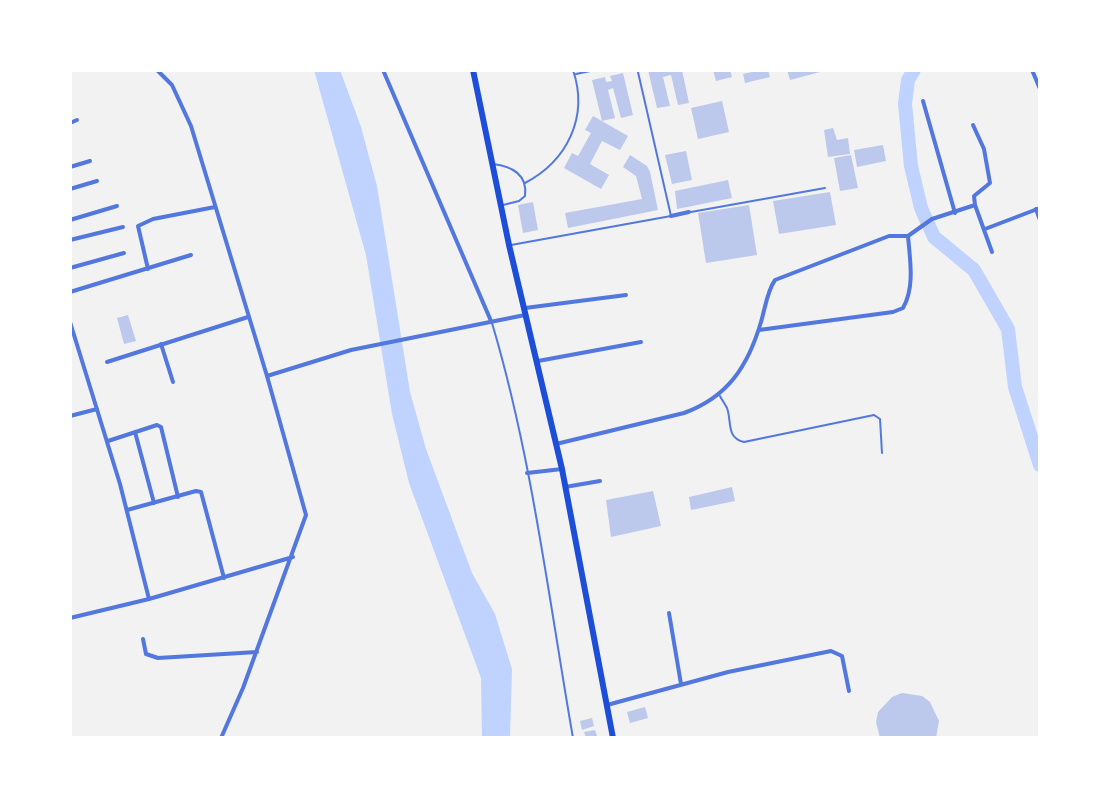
<!DOCTYPE html>
<style>
body{margin:0}
#map{position:relative;width:1110px;height:808px;overflow:hidden;background:#f2f2f2;font-family:"PT Serif",serif}
canvas{display:block}
.frame{position:absolute;inset:0;border:72px solid #fff;pointer-events:none}
</style>
<div id="map">
<canvas width="1110" height="808"></canvas>
<div class="frame"></div>
</div>
<script>
const g = document.querySelector('canvas').getContext('2d');
g.lineJoin = 'round';
function fillPath(path, color) { g.fillStyle = color; g.fill(path, 'evenodd'); }
function trace(path, color, width, dash) { g.strokeStyle = color; g.lineWidth = width; g.lineCap = dash ? 'butt' : 'round'; g.setLineDash(dash || []); g.stroke(path); }
fillPath(new Path2D(`
 M314,70h26l21,57 16,59 33,206 16,57 46,124 23,41 17,55 -2,69h-28l-1,-60 -72,-195 -17,-69 -26,-159z`), '#bfd3fe');
trace(new Path2D(`
 M914,70l-6,10 -3,24 6,62 10,42 13,29 40,33 34,59 7,58 25,78`), '#bfd3fe', 14);
fillPath(new Path2D(`
 M648,70h34l7,33 -11,2 -7,-30 -8,2 7,29 -13,2z
 M713,70h17l2,7 -16,4z
 M761,70h7l2,7 -25,6 -2,-9z
 M787,70h37v1l-34,9z
 M623,73l10,42 -12,3 -8,-30 -5,2 7,28 -13,3 -10,-41 13,-3 1,5 6,-1 -2,-5z
 M722,101l7,31 -31,7 -7,-31z
 M593,116l35,20 -8,14 -18,-9 -12,23 19,11 -8,14 -37,-21 8,-15 6,3 13,-23 -6,-3z
 M833,128l4,12 11,-2 2,16 -22,3 -4,-27z
 M883,145l3,16 -29,6 -3,-17z
 M686,151l6,29 -20,4 -7,-29z
 M630,155l17,11 3,6 8,38 -90,18 -3,-15 77,-14 -6,-23 -13,-9z
 M851,155l7,33 -18,3 -6,-33z
 M728,180l4,18 -55,11 -2,-18z
 M830,192l6,33 -57,9 -6,-33z
 M533,202l5,28 -15,3 -5,-28z
 M749,205l8,50 -51,8 -8,-50z
 M128,315l8,26 -12,3 -7,-26z
 M732,487l3,14 -44,9 -2,-13z
 M653,491l8,35 -50,11 -5,-37z
 M902,693l20,3 8,6 9,19 -3,17h-56l-4,-16 2,-10 14,-15z
 M645,707l3,11 -18,5 -3,-11z
 M592,718l2,8 -12,4 -2,-9z
 M595,730l2,6 -11,2 -2,-6z`), '#bdc9ec');
trace(new Path2D(`
 M576,74l19,-4
 M493,164c19,2 35,11 32,32l-6,5 -16,4
 M525,183c42,-22 64,-66 48,-113
 M691,212l134,-24
 M511,245l160,-29 -33,-144
 M492,323c40,134 57,278 81,415
 M720,396c2,4 5,8 7,12 5,14 -1,30 17,34l130,-27 6,4 2,34`), '#5277de', 2);
trace(new Path2D(`
 M383,70l108,251
 M1032,70l8,19
 M923,101l32,112
 M70,123l7,-3
 M973,125l11,24 6,34 -16,13 1,9
 M70,167l20,-6
 M70,189l27,-8
 M1036,209l4,11
 M671,216l18,-4
 M70,220l47,-14
 M985,229l55,-21
 M70,240l53,-13
 M70,268l54,-15
 M148,269l-10,-43 15,-7 62,-12
 M70,292l121,-37
 M525,308l101,-13
 M70,322l50,162 29,115
 M759,330l134,-18 10,-4c12,-21 7,-48 5,-72
 M161,344l12,38
 M538,361l103,-19
 M107,362l141,-45
 M70,416l27,-7
 M135,432l19,71
 M108,441l49,-16 4,2 17,70
 M556,444l128,-31c44,-16 64,-47 77,-91 4,-13 6,-31 14,-42l114,-44h19l24,-17 43,-14 17,47
 M527,473l35,-4
 M565,487l35,-6
 M127,510l69,-19 5,1 23,86
 M669,613l12,71
 M70,618l79,-19 144,-42
 M143,639l3,15 12,4 99,-6
 M607,705l121,-33 103,-21 11,5 7,35
 M221,738l22,-50 63,-173 -39,-139`), '#5277de', 4);
trace(new Path2D(`
 M157,70l15,15 19,41 76,250 84,-26 174,-35`), '#5277de', 4);
trace(new Path2D(`
 M473,70l36,175 53,224 51,269`), '#1d4ed8', 6);
</script>
